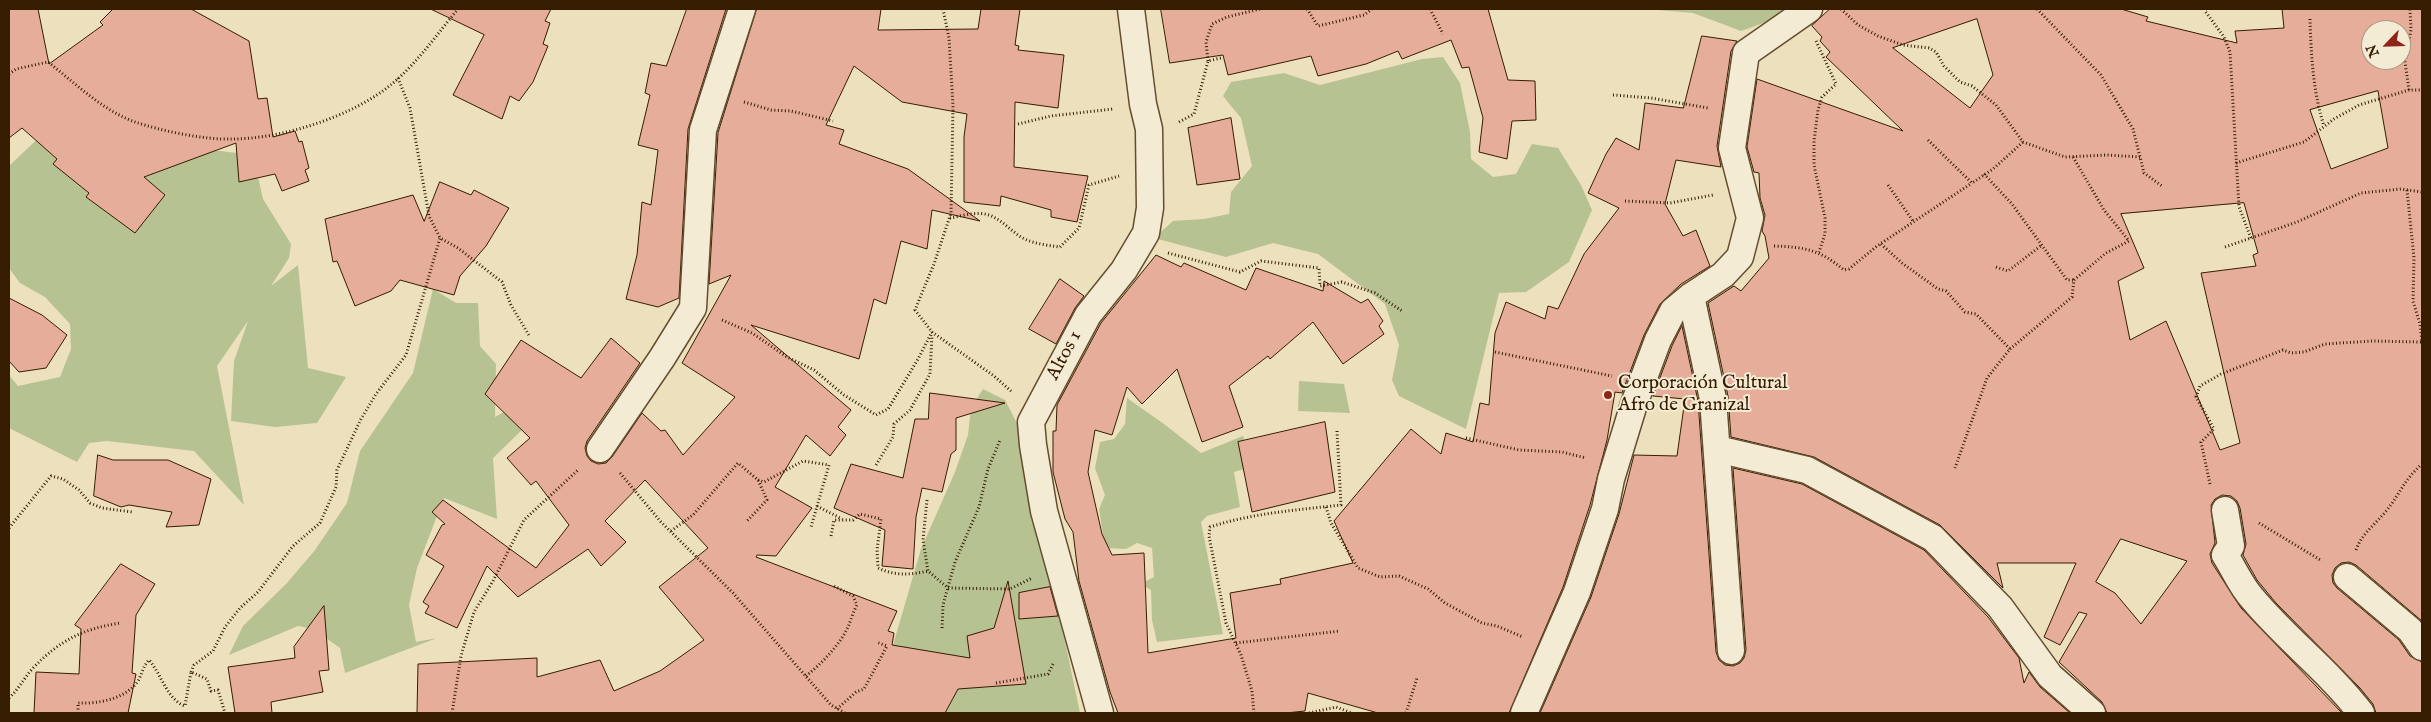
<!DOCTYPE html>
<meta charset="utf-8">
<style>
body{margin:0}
#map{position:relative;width:2431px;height:722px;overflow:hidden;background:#ede0bd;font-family:"IM FELL English",serif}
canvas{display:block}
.frame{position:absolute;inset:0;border:10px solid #361c00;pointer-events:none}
.north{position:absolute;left:2361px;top:20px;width:50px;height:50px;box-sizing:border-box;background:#f3ebd4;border:1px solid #a7987f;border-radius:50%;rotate:246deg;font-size:14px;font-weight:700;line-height:20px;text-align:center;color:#361c00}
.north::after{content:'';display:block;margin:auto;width:18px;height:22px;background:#8f2418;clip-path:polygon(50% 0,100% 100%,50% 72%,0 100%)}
</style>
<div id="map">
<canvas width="2431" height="722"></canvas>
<div class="frame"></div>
<div class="north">N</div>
</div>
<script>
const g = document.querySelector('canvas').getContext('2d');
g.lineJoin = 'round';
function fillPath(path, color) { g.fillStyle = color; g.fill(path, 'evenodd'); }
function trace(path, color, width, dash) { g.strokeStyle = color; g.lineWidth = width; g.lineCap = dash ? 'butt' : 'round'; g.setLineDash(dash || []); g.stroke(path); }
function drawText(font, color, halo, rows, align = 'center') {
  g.font = font + ' "IM FELL English",serif'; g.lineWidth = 4; g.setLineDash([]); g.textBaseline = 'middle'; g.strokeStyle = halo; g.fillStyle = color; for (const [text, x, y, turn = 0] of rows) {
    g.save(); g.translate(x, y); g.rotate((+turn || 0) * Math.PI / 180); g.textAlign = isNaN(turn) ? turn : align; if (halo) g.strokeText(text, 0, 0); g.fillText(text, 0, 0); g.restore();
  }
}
fillPath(new Path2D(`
 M1645,9h141l-11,10 -34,12 -48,-18z
 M1443,57l17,26 10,49 1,27 22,18 23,-3 16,-30 26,4 23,37 11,25 -23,52 -43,30 -27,1 -33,136 -67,-33 -7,-16 7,-35 -14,-41 -67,-50 -45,-11 -47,14 -72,-19 19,-17 31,-2 25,-5 2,-22 21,-26 -11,-48 -18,-22 8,-14 53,-9 36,12 102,-26z
 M67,111l129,37 57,7 10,44 28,45 -2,14 -18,28 27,-21 10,103 38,9 -29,46 -42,4 -44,-6 3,-60 14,-40 -31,45 27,139 -50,-54 -87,-10 -18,2 -12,19 -68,-34v-53l9,11 42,-9 11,-28 -1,-25 -25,-27 -25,-14 -11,-15v-102z
 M433,289l23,14h22l2,43 16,18 -1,53 27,-15 1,27 -30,29 4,61 -53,-21 -27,70 -8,37 7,37 21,-4 -92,35 -5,-25 -27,-19 -15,-3 -69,29 14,-29 44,-43 28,-33 32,-47 13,-52 53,-78z
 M1299,381l45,3 6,29 -52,-2z
 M983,389l22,11 16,31 59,282h-210l2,-20 21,-48 28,-96 34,-77 13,-37 3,-27z
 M1127,398l37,26 37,29 42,-17 11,30 -20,6 6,35 -33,9 -6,6 22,112 -66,8 -5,-22 -1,-30 -5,-3v-6l8,-4 -2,-29 -15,-5 -11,6 -21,-1 -6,-39 6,-14 -10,-27 5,-26 14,-3 11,-15z`), '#b7c292');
const building = new Path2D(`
 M9,9h29l11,55 54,-39 -3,-3 13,-13h78l58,32 9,58 9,-1 6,39 22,-6 4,11 3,-1 7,27 -4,2 4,11 -27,10 -7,-17 -36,8 -3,-39 -92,34 21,18 -30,38 -49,-36 3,-4 -36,-29 4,-5 -35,-31 -13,10z
 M431,9h120l-6,12 5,2 -7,21 5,2 -15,36 -14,19 -9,-5 -8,23 -49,-24 31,-60z
 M687,9h39l-38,120 -9,169 -21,9 -32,-8 11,-44 5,-53 9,3 7,-55 -20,-5 12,-50 -5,-2 6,-30 15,3z
 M757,9h124l-3,21 100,-1 3,-20h39l-5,36 4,1 -1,4 46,5 -6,53 -43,-6 -1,65 74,9 -11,46 -26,-5v-7l-50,-14 -1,10 -36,-4v-65l3,-23 -65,-12 -48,-36 -28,59 18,5 -5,14 69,25 72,52 -48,-11 -5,39 -26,-8 -15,63 -12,-5 -15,60 -108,-34 100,85 -13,17 8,8 -16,21 -24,-21 -31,52 37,21 -36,48 -19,-1 -1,2 141,54 -9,20 6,2 -2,12 78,13 -3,-22 27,-8 14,-47 18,103 -68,5 -13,24h-528l1,-49 119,-6v19l63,-17 14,31 46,-20 44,-31 -45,-53 49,-39 -63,-68 -40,41 21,21 -25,24 -13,-17 -70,48 -31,-31 -30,62 -32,-15 4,-7 -6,-4 21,-36 -18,-11 16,-30 3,-1 -13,-12 11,-12 93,68 33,-43 -33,-44 -5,4 -24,-27 23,-20 -45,-44 36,-54 60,38 30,-40 29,25 -53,78 -2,7 2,8 4,5 7,3 8,-1 6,-6 30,-44 19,18 4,-1 18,25 52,-58 -53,-34 49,-88 -22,9 9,-151z
 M1161,9h327l20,71 27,1 1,39 -24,1 -5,38 -28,-7 4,-34 -14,-51 -7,1 -11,-28 -49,19 -4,-8 -32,13 -48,12 -7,-20 -83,19 -5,-20 -53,8z
 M1830,9h291l27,8 -2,4 91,22 -2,-12 49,-3 -2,-19h140v612l-66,-56 -7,-3 -8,1 -6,5 -3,7 1,8 4,5 62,52 11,16 12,6v51h-46l-3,-9 -13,-16 -84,-85 -19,-23 -14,-25 3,-11 -6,-36 -3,-7 -6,-5 -9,-1 -7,4 -4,6 4,38 -5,11 2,9 29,45 101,105h-235l-5,-11 -43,-40 28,-48 -8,-2 -19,33 -16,-8 32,-74h-79l6,25 -63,-63 -126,-68 -83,-20 -3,-41 -20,-93 26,-17 7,5 28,-33 -4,-22 -3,-5 3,-16 -5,-17 -1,-25 -5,-1 -7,-25 10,-68 146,52 -77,-74 4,-5 -10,-11 2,-4 -10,-11zM1977,19l16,56 -23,33 -77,-60zM2371,30h30v30h-30zM2378,91l10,57 -57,21 -21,-59zM2244,203l14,50 -5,2 3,11 -55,7 39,170 -20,7 -54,-129 -36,19 -12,-59 26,-13 -23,-54zM2121,539l66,22 -46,63 -26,-31 -19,-11z
 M1702,36l35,5 -6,10 -14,95 4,21 -45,-7 -11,44 18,32 13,-6 14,36 -29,18 -21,20 -16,31 -22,58 -7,-1 -8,48 -17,65 -27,82 -54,126h-131l-70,-20 -3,18 -19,2h-168l-8,-21 -31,-111 -6,-49 -8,-13 -12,-47v-41h3l1,-26 44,-82 55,-68 25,12 3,-4 62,27 10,-22 67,23 1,-10 37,22 7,-4 15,22 -4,5 5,8 -41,30 -30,-42 -43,37 -2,-3 -39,30 14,41 -41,15 -25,-73 -35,35 -15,-17 -15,48 -17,-5 -7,42 14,62 10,21 32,-2 4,100 88,-15 -6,-45 51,-9 -1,-5 73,-16 -19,-42 77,-92 30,25 5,-21 27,9 7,-39 9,2 6,-72 11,-31 39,17 3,-13 10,3 26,-55 35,-46 -31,-15 18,-39 10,-16 23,12 6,-47 38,5z
 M1231,118l9,61 -43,6 -9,-57z
 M440,182l31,13 3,-5 35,18 -23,38 -26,30 -6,19 -54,-15 -9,11 -36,15 -18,-45 -4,1 -8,-43 88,-24 11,26z
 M1060,279l24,17 -9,12 -19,36 -27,-15z
 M9,298l33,17 25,20 -21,33 -27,4 -10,-11z
 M1682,326l16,75 18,251 3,8 6,5 8,1 7,-3 4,-5 2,-8 -13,-182 69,16 122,66 64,67 31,41 5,25 5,-11 11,15 30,26h-530l51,-116 28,-83 15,-59 43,1 8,-57 -32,-3 19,-50z
 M930,393l75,10 -49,15v32l-5,4 -9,38 -20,-4 -6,29 -3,52 -31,-3 3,-36 -51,-22 17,-44 52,14 12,-59h13z
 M1325,422l10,70 -83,20 -14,-70z
 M98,455l15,5h55l43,19 -12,46 -33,2 6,-15 -43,-7 -8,2 -27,-11z
 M121,564l34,20 -19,31 -4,58 4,1 -8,39h-94l2,-41 43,2 2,-45 -6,-4z
 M1050,587l8,29 -39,3v-26z
 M324,606l5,64 -10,1 4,21 -52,10 1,11h-37l-7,-46 67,-9 -1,-11z`);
fillPath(building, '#e6ad9b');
trace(building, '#361c00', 1);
const minor = new Path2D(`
 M1691,296l22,103 18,252
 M600,449l62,-91 31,-50 10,-178 39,-121
 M1717,449l90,21 126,68 67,69 50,69 42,37
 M2225,510l6,36 -6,9c9,14 16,31 27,43 34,41 77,73 109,115
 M2347,577l63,53 12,17
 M1100,713l-56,-202 -11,-66 -2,-23 57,-107 36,-45 22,-37 4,-25 -1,-79 -6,-25 -12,-95
 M1524,713l53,-121 28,-83 6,-30 23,-75 24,-64 15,-29 18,-15 32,-21 17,-18 10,-39 -18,-70 14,-95 63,-44`);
trace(minor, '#644d2f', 29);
trace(new Path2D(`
 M943,9l6,29 4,68 -2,107 -17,51 -19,46 17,22 62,44 18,16
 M1307,9l11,17 46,-11 8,-6
 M1430,9l13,25
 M1841,9l17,16 20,11 25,9 26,3 7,4 8,14 16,16 12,4 24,19 27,37 42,15 42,-2 33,2
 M2037,9l64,66 32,54 11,44 18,13
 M2206,9l-1,2 19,26 6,15 9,155 12,31
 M2310,19c1,35 3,73 14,107
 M1816,41l20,43 -14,13 -4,13 -4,31v24l11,53v16l-6,18
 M1208,61l-2,-19 6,-18 15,-7 33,-8
 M9,74l7,-5 32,-7c27,21 54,48 87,60 27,9 69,18 97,17 51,0 122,-23 161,-56 25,-21 45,-50 65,-74
 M398,78l12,30 19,108 11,22
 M2409,90l-4,-28 6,-32 -1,-21
 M1613,95l38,3 57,10
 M744,102l27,8 20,1 42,10
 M1179,122l15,-8 14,-53 13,-3
 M1018,124l33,-8 62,-7
 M1928,140l44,43 21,-14 30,-27
 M2236,163l68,-21 30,-23 25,-14 50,-15h13
 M1984,174l28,30 55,76h7
 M1888,185l25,36
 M2407,190l7,68 -1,43 7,23 2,18
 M1625,201l45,2 43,-8
 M950,218c12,-2 27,-7 39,-3 13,5 21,15 32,22 12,7 26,8 39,10l19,-19 10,-43 30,-9
 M1881,244l21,19 36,26 8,2 19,21 11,2 34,35 -23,29 -32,90
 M1774,246c31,1 46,4 70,24l5,-1 28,-23 95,-63
 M2225,247l72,-25 64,-29 40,-4 21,3
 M1168,253l72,19 21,-11 58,7 1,18 22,-4 33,11 27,18
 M1996,267l12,4 34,-26
 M722,320l30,13 35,24 27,13 30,25 32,20 12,-6 30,-50 14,-27
 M2010,349l62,-52 2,-17 32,-27 23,-12 -25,-31 -31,-53
 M1495,352l117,24
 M1466,438l53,12 43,2 24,6
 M876,465l17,-28 1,-13 16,-14 20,-36 2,-39
 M620,473l41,49 72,71 98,112 14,8
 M758,480l6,2 39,-21 26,4 -18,62
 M2210,484l-9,-42 13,-13 -18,-32 4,-11 21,-12 62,-24 8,3 13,-1 21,-8 47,-3 50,1
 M927,500l-4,40 5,31 20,17 62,1 22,-11
 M817,506l25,13
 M1326,507l5,16 27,45 22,9 19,-1 29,13 17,14 37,20 15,3 26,11
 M2259,523l63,38
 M9,528l42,-52 12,3 16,11 11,13 12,5 30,4
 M671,531l22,-16 45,-52 20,17 9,20 -21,22
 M831,536l3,-16h19l7,-6 21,5 -4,31 1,18c17,8 32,7 50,3
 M2356,550c6,-17 20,-26 31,-40 14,-18 17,-30 35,-46
 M942,628l1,-23 12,-43 24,-55 9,-38 12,-29
 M1236,643l104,-12
 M191,672l3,-7 19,-14 12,-24 15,-19 18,-16 35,-46 27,-23 16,-36 1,-17 24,-51 15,-25 30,-39 34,-117 18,10 44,34 9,23 19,32
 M806,676c16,-13 33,-30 42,-49 3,-7 5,-15 9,-22l-4,-9 -19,-10
 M996,683l52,-9 6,-12
 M9,698c10,-9 15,-20 24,-30 27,-28 50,-39 87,-45
 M837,709l19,-17 8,-3 23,-43 -11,-4
 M78,713v-10c20,1 48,-4 60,-22 4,-7 5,-15 11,-21 12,13 18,40 36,46l6,-34 16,7 4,12 7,-1 7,23
 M452,713l9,-57 13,-44 19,-31 31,-61 54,-50
 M1254,713l-2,-22 -11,-36 -15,-32 -17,-87 1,-9c43,-14 87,-17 131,-22l-4,-74
 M1309,713l27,-6 16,6
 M1406,713l11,-35`), '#361c00', 3, [1, 2.5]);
trace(minor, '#f3ebd4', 26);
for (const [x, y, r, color] of [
 [1608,395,5,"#8f2418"]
]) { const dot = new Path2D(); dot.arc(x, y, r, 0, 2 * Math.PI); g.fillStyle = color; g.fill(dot); trace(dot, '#f3ebd4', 2); }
drawText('19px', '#361c00', '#f3ebd4', [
 ["Altos 1",1065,356,-62]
]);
drawText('19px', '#361c00', '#f3ebd4', [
 ["Corporación Cultural",1618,384],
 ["Afro de Granizal",1618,406]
], 'left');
</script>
